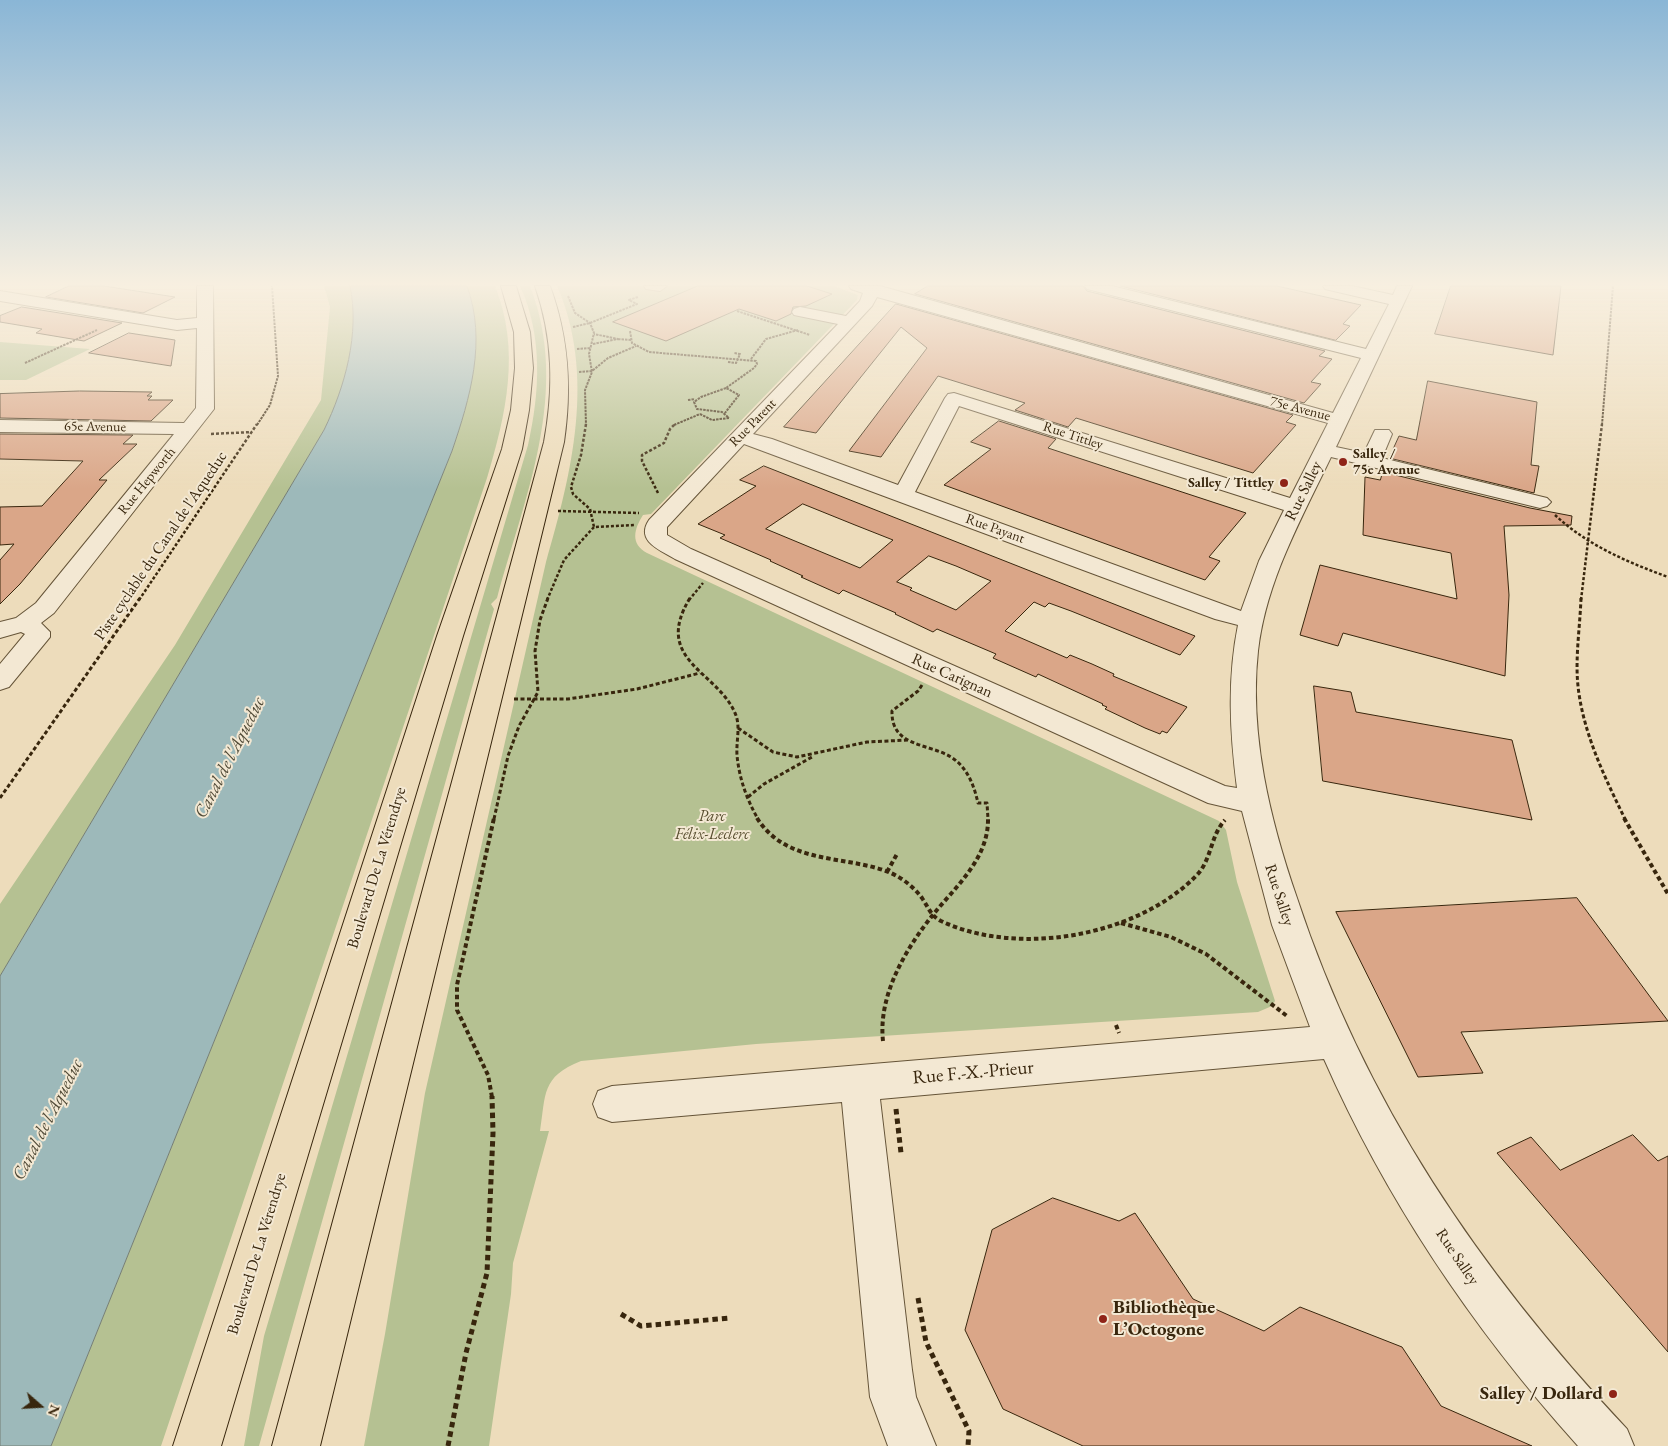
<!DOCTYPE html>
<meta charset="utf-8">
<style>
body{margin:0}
#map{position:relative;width:1668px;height:1446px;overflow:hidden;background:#eddcbb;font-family:"EB Garamond",serif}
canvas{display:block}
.north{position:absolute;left:15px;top:1381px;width:50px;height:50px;-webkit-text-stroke:4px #f3e8d3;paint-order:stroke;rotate:109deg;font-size:14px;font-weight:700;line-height:20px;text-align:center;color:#38260d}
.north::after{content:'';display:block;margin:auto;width:18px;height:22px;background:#38260d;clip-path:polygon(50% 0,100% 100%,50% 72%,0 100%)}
</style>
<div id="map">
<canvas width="1668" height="1446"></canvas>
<div class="north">N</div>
</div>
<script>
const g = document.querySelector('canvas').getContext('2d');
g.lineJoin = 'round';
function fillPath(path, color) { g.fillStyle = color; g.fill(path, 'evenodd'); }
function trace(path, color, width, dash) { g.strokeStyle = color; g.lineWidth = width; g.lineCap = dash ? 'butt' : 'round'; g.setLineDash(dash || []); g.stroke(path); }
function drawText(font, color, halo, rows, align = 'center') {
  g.font = font + ' "EB Garamond",serif'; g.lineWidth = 4; g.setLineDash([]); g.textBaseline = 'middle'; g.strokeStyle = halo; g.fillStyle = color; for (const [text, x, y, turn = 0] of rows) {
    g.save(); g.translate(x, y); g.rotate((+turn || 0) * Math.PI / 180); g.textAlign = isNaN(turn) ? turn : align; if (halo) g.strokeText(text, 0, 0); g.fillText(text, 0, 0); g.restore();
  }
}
fillPath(new Path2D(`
 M324,286h26c10,47 -5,102 -26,144l-324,546v-72l175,-259 146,-245 9,-93z
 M467,286h28c26,64 11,129 -8,192l-326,968h-110l401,-995c18,-54 35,-110 15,-165z
 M520,286h10c41,105 -5,210 -33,312l-6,6 3,5 -235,837h-15l20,-110 264,-891c12,-53 15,-109 -8,-159z
 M557,286h277l24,9 -1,5 -206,214 -8,1c-9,14 -13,29 4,38l572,268 7,9 11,52 38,119 -3,5 -14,6 -502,32 -175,17c-40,16 -35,33 -41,70h9l-36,132 -2,31 -22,152h-125l21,-112 40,-241 121,-531c26,-89 50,-187 11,-276z
 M0,342l90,7 -64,31h-26z`), '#b5c192');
const water = new Path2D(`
 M350,286h117c20,55 3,112 -15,165l-401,995h-51v-470l324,-546c21,-43 36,-97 26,-144z`);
fillPath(water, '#9db9ba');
trace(water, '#757e75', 1);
const building = new Path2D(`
 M69,286h35l71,11 -32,16 -97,-16z
 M698,286h109l25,8 -26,12 -13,1 -2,7 -15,7 -37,-12 -73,32 -53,-19z
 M928,286h155l4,5 238,60 -6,5 13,3 -21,23 10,2 -17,19 -389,-109z
 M1121,286h156l84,19 -18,19 7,2 -14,14z
 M1451,286h110l-8,69 -118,-21z
 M896,304l397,111 -7,7 10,3 -43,48 -177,-55 -8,9 -53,-17 10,-7 -87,-27 -57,81 -32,-6 78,-103 -26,-21 -85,106 -32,-6z
 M22,307l100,16 -38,18 -48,-8 6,-4 -42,-7v-6z
 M129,333l46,7 -4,26 -82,-13z
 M1428,381l109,21 -6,63 8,1 -5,27 -145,-35 10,-22 17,4z
 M80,391l72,1 -5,4h5l-4,4h25l-22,21 -151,-3v-24z
 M999,421l57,18 -8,9 198,65 -37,44 11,4 -15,19 -261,-95 47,-36 -20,-7z
 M0,434l133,1 -10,9h14l-38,36h8l-87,104 -20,20v-44l14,-16 -14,1v-38l42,-1 41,-45 -83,-2z
 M764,466l431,170 -15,19 -109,-44 -22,-8 -4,4 -11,-5 -29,29 62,27 3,-3 22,9 22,10 -1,2 74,31 -20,26 -5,-2 -2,3 -15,-6 -40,-19 2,-2 -5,-2 1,-1 -65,-30 -2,3 -43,-19 3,-4 -59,-25 -4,3 -38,-18 1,-1 -53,-23 -4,4 -38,-17 2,-1 -33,-15 1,-1 -51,-22 5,-3 -27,-11 58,-38 -16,-6zM803,504l52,21 38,15 -33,28 -94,-39zM929,556l27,10 35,15 -35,29 -46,-20 2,-2 -15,-6z
 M1383,472l147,36 42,8 -1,9 -67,1 5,69 -4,81 -162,-43 -5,13 -38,-11 20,-70 137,34 -6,-46 -88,-18 2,-58 15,3z
 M1314,686l37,6 5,20 156,28 20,80 -209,-39z
 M1577,898l91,123 -207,11 22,41 -65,4 -82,-165z
 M1633,1135l25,26 10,-5v196l-171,-199 34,-16 29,33z
 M1053,1198l66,23 16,-8 58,86 71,32 36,-24 102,40 39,59 91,40h-449l-80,-37 -38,-79 27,-100z`);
fillPath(building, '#daa688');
trace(building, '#38260d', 1);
const minor = new Path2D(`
 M197,286h16l1,123 -160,204 -13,10 9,9v5l-41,50 -9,3v-26l25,-30 -4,-2 -21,6v-16l16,-4 20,-15 138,-169 -174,-2v-12l184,3 12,-15 1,-80 -20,2 -177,-29v-10l177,29 20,-2z
 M644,286h23l-7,5 -14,-2z
 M849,286h31l453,127 28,-55 -274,-69 -2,-3h27l254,63 23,-45 -64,-15 -2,-3h29l41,9 4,-9h15l-76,161 28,6 11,-23h14l3,4 -10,24 165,40 4,4 -4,4 -7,2 -209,-51c-30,63 -65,124 -73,194 -9,83 12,169 39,247 68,206 183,374 330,531l7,17h-56c-104,-116 -191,-244 -254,-387l-444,40 32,271 4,27 20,49h-48l-18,-49 -28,-295 -230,20 -14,-5 -5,-13 5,-13 14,-5 698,-59 -38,-102 -30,-114 -34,-8 -533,-244c-15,-9 -40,-18 -26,-39l189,-196 -44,-9 -2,-3 2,-3 6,-2 46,9 14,-15 3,-8 -12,-4zM877,297l451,126 -38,75 -336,-105 -6,1 -3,4 -47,87 -126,-46 -19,-5 119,-128zM959,406l325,104 -25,51 -18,50 -326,-119zM744,444l471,175 23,6c-11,55 -8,108 -1,163l-12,-2 -534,-237 -24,-14v-8z`);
const major = new Path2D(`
 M501,286h15l14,46 3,36 -4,42 -7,39 -59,187 -242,810h-48l264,-810 65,-187 9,-39 4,-42 -1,-36z
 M535,286h15c19,52 22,102 14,156l-244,1004h-48l272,-1004c10,-54 9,-104 -9,-156z`);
trace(minor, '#655438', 2);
trace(major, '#38260d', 2);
trace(new Path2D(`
 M568,296l7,17 15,10 4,10 -5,21 3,18 -7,18 1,35
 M737,311l73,24
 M573,327l17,-4 47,-19 -8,-4 9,-3
 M630,331l2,12 17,9 107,9 1,3 -3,4 -28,20 13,7 -14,18
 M618,339l13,1
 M593,344l25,-5 -24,-5
 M577,349l14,-1
 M751,359l15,-20 32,-9
 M728,362l8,1 4,-9 -6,-1
 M25,363l72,-33
 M579,372l13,-1 16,-13 28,-12
 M726,388l-25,9 -7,5 3,7 25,3 7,6
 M688,400l7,-1
 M700,414l12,6 17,-2
 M257,425l13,-20 8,-29 -6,-90
 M674,425l26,-11
 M1602,425l11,-139`), '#38260d', 2, [2.5, 1]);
trace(new Path2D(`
 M586,424l-5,31 -10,32 2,7 17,15 4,18
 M211,434l41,-2
 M658,493l-16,-32v-6l22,-12 6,-14 5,-5
 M558,511l81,2
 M1555,515c32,30 72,47 113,62
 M139,600l118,-176
 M547,600l17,-40 30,-33 41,-2
 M689,600l14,-17
 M1581,600l21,-176`), '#38260d', 2.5, [3, 2]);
trace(new Path2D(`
 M690,598c-38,62 27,73 45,115 6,13 1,28 2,42 2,23 10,45 21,64
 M1581,598c-1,29 -6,60 -3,88 5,47 27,92 47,133
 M922,685l-4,6 -26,20c-1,36 36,32 59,46 16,10 23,28 27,46h9l1,16
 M514,699h54l69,-10 63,-16
 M738,728l35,24 24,5 70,-15 42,-2
 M748,797l16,-13 48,-27
 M0,798l140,-200
 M494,819l14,-63 11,-30 19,-34 -3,-41 5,-31 8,-22`), '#38260d', 3, [4, 2.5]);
trace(new Path2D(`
 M757,818c29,46 84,37 129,53 14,5 27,15 36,27 6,9 9,18 19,23 76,36 195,16 255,-45 16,-16 14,-40 29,-56
 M1624,818l44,76
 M887,872l10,-18
 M1121,923l50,14 35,17 81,62
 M1116,1025l3,8
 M883,1041c-5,-45 22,-91 49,-125 23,-29 57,-57 56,-98
 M492,1097l-4,-22 -31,-65v-25l37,-167`), '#38260d', 4, [4.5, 3]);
trace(new Path2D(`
 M896,1109l5,44
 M918,1298l8,44 43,89 -1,15
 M621,1314l20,12 88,-8
 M448,1446l18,-93 21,-80 6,-140 -1,-37`), '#38260d', 5, [5.5, 4]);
fillPath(minor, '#f3e8d3');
fillPath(major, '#eddcbb');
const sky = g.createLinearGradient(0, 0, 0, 489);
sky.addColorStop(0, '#8ab6d6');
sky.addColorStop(0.58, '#f7efe0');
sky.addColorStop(1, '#f7efe000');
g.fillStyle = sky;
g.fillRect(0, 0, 1668, 489);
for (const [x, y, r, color] of [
 [1343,462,5,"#8f2418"],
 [1284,483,5,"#8f2418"],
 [1103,1319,5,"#8f2418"],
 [1613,1394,5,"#8f2418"]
]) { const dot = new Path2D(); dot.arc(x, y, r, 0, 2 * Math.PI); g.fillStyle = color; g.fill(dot); trace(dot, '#f3e8d3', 2); }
drawText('14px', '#38260d', '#f3e8d3', [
 ["75e Avenue",1300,409,15],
 ["Rue Parent",753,423,-46],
 ["65e Avenue",95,427,1],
 ["Rue Tittley",1073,436,18],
 ["Rue Hepworth",147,481,-51],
 ["Rue Payant",995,529,20]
]);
drawText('bold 14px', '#38260d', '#f3e8d3', [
 ["Salley /",1353,454],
 ["75e Avenue",1353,470],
 ["Salley / Tittley",1274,483,"right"]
], 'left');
drawText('16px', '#38260d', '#f3e8d3', [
 ["Rue Salley",1304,491,-64],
 ["Piste cyclable du Canal de l'Aqueduc",161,546,-56],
 ["Rue Carignan",952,676,24],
 ["Boulevard De La Vérendrye",377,868,-73],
 ["Rue Salley",1279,895,72],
 ["Boulevard De La Vérendrye",257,1254,-73],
 ["Rue Salley",1457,1257,56]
]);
drawText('italic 16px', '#574d2e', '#f3e8d3', [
 ["Parc",712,817],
 ["Félix-Leclerc",712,835]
]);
drawText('italic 18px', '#514b38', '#f3e8d3', [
 ["Canal de l'Aqueduc",230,758,-63],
 ["Canal de l'Aqueduc",48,1120,-63]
]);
drawText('19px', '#38260d', '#f3e8d3', [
 ["Rue F.-X.-Prieur",973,1073,-5]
]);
drawText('bold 19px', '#38260d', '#f3e8d3', [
 ["Bibliothèque",1113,1308],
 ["L’Octogone",1113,1330],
 ["Salley / Dollard",1603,1394,"right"]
], 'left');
</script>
